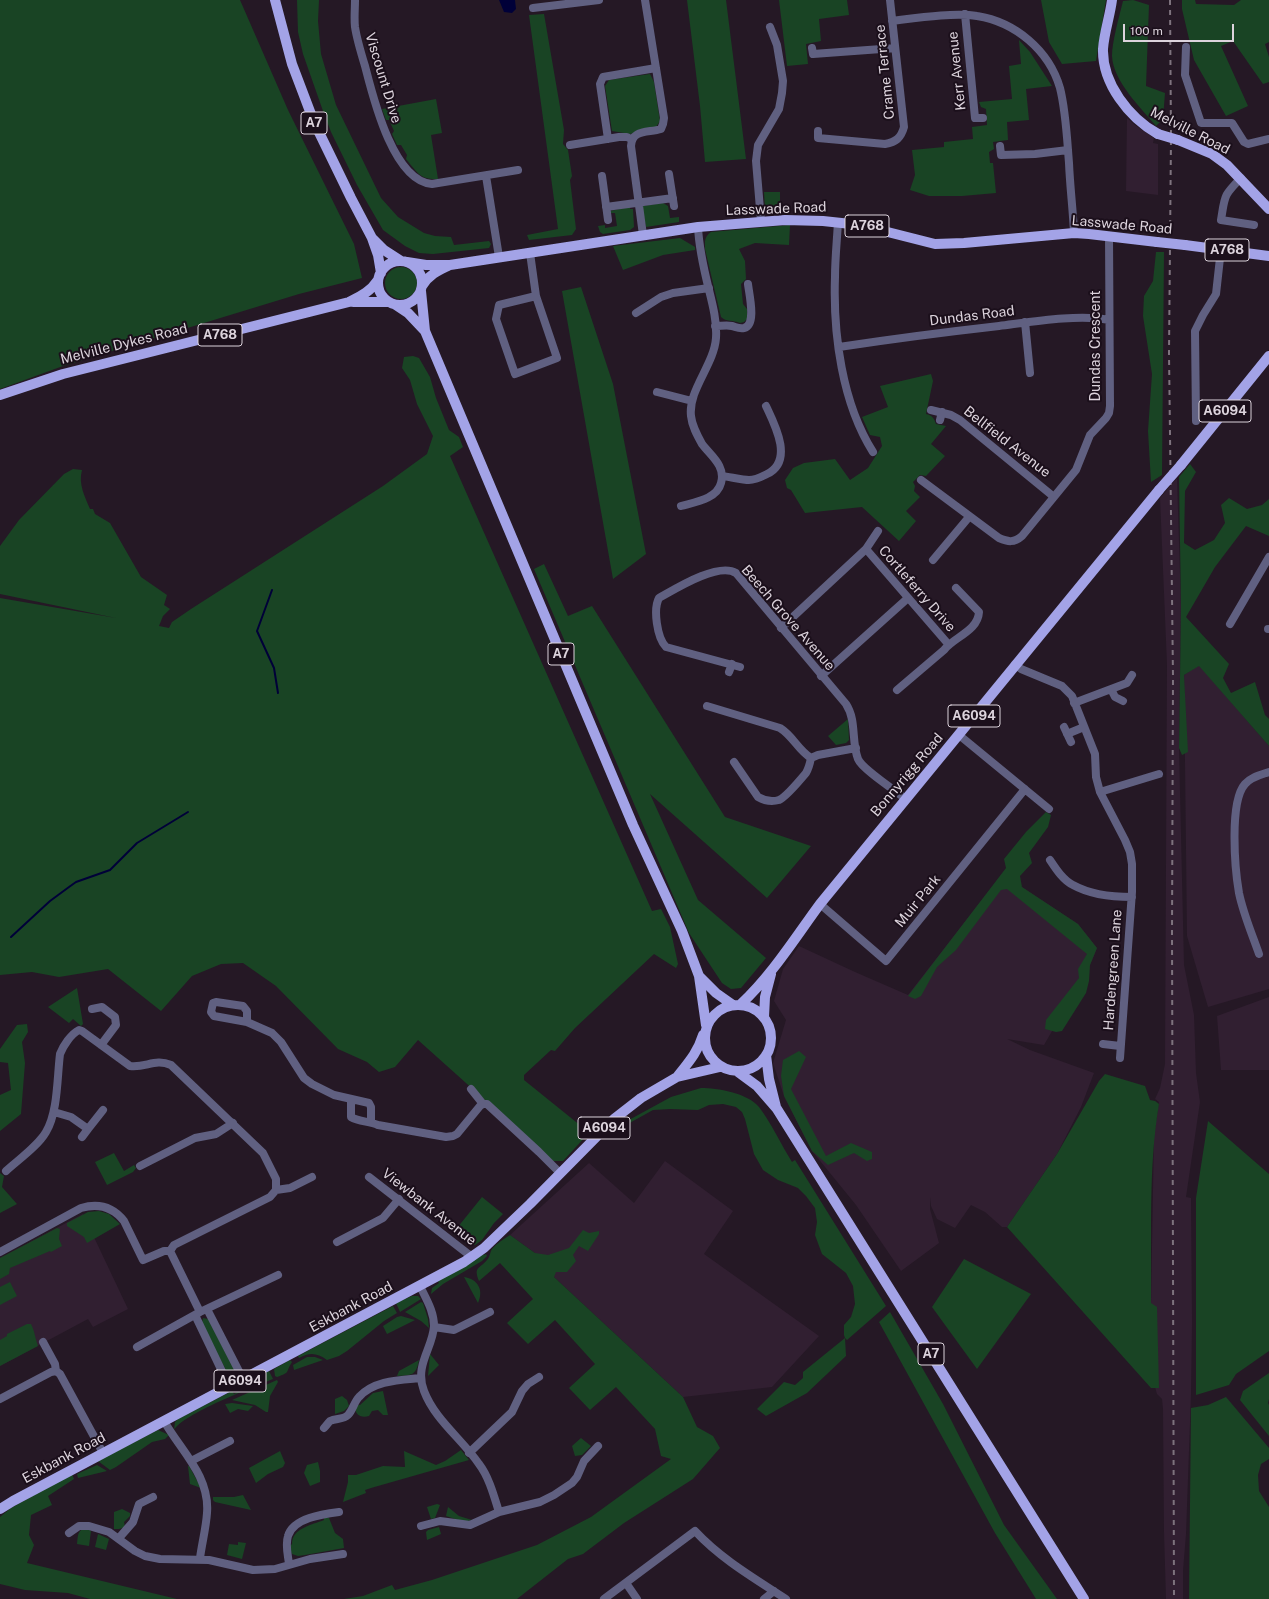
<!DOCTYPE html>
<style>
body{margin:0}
#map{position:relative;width:1269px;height:1599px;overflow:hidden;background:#251825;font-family:"Public Sans",sans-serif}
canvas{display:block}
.scale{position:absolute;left:1123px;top:24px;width:111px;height:18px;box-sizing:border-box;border:2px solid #dcd3dc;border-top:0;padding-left:5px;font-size:12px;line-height:14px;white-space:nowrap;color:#dcd3dc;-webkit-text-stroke:3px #1b0f1b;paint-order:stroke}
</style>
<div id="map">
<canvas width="1269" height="1599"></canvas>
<div class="scale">100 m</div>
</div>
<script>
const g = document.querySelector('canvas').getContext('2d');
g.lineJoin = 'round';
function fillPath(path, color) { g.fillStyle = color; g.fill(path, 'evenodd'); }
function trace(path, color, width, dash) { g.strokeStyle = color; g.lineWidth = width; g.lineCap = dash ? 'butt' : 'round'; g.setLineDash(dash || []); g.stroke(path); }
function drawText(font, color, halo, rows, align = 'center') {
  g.font = font + ' "Public Sans",sans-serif'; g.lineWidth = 4; g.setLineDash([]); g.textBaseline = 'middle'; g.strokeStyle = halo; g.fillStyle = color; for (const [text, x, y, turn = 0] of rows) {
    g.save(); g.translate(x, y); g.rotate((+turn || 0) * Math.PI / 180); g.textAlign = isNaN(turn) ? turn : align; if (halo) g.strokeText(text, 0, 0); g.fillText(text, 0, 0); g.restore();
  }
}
fillPath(new Path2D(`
 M1127,118l8,7 19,13 -1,5 5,1v51l-32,-4z
 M1177,478l4,128 -2,142 5,217 10,50 2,58 4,29 -14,95 5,1 1,124 -1,73 -5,139 -3,37v28h-17l-2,-67 -1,-123 -1,-10 -5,-5 -2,-7 -4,-84 3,-170 5,-31 -4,-3 5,-11 5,-24 2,-400 -7,-166z
 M1199,665l70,81v243l-61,18 -21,-71 -3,-261z
 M1002,874l76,50 19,24 -7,17 -46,80 -37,-6 23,11 64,23 -13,34 -24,47 -50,73h-5l-17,-15 -14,-7 -16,23 -18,-9 -6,-13 -1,-9v12l9,34 -38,28 -45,-66 -44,-54 -28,-55 -11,-33 13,-43 -12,-19 9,-32 16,-23 56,26 53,23z
 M1269,997v73h-48l-4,-54z
 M665,1161l68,50 -29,43 115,82 -47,51 -89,10 -129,-120 -19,-24 -25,-18 79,-72 45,40z
 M83,1214l45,95 -35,18 -5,-8 -88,47v-108z`), '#311f31');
fillPath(new Path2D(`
 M0,0h240l48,110 66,134 8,34 -63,16 -236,72 -63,23z
 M297,0h22l-1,21 3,33 15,51 45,93 17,19 26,16 11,3 16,1 3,8 35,-4 2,3 -2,4 -56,6 -14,-1 -14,-7 -22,-16 -26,-45 -26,-53 -8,-21 -20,-57 -5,-22z
 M687,0h39l20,159 -41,3 -5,-56z
 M779,0h68l2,15 -30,4 2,22 -15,3 2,20 -21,2z
 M1041,0h65l-10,61 -34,3 -13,-22z
 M1133,0l16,5 -3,81 19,7 -2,26 -7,7c-15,-18 -43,-45 -44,-70 0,-14 7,-39 11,-55z
 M1182,0h13l1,4 38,1 7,-5h28v42l-4,2 4,13v25l-6,2 -30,-43 -12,5 27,60 -22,10 -32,-56 -12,-51z
 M544,14l20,116 -1,14 5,6 4,26 -2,4 6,49 -4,6 -43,5 -2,-5 31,-6 -29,-214z
 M1019,40l11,12 22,34 -26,3 3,31 -22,2 1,18 -15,2 1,7 -5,3 1,11h3l3,30 -34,3h-33l-19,-6 5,-15 -3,-25 32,-3v-5l29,-3 -1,-12 15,-2 -1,-16 -5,-2 -2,-5 33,-3 -3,-33 12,-2z
 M650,74l4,8 6,39 -4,6 -26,7 -18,-3 -7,-45 4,-6z
 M436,99l6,34 -11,2 7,44c-18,1 -21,-7 -32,-20l1,-4 -6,-10h-4l-5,-11 2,-3 -5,-11h-3l-4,-11z
 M764,192h16v22c-6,0 -11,1 -15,-5z
 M663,203l5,3 2,12 9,-1v5l-33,5 -4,-20 1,-1z
 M630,207v2h3l1,18 -4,3 -27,4 -3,-2 -2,-6 7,-1v3l12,-2 -2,-13h-6l1,-2z
 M790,225l-1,20 -34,-2 -16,6 6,12 1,18 -5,5 2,20 4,5v10l-3,3 -4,1c-7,-3 -14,-1 -19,-6l-16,-68c0,-8 -1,-12 6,-17z
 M680,238l15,9v3l-32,5 -40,15 -10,-24z
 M1156,252h8l-2,223 -11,7 -3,-51 4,-57 -9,-58 1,-20 9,-15z
 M385 283a16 16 0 1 1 32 0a16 16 0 1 1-32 0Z
 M581,287l32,97 33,170 -33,25 -51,-288z
 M413,356l6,2 11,19 6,21 13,32 10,7 4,10 -13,9 202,455 9,-2 9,18 8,37 -2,4 -22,-14 -79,74 -20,23 -4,-1 -27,25v5l62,50 1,5 -24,26h-10l-135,-121 -23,27 -16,5 -12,-10 -29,-13 -62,-63 -33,-23 -22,1 -29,12 -31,35 -53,-42 -49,8 -27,-5 -32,3v-377l116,20 -116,-24v-48l19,-26 45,-46 9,-5 9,1c-4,14 3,27 8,39h3l2,5 15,9 31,54 26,18 -3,10 6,4 -7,7 -4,10 10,2 3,-6 19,-13 192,-123 44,-32 6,-18 -16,-32 -7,-24 -8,-12 2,-11z
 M931,374l2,7 -7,33c6,1 8,4 10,10l10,2 -15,18 14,12 -19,20 -6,-1 -7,7 2,4 -1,5 6,6 -14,14 10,10 -17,20 -37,-34 -57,6 -14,-23 -4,-2 -2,-8 8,-12 11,-5 31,-4 15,21 18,-12 14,-22 -2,-9 -10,-2 -8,-18 26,-10 -8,-21z
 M1190,464l6,8 -11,19 -1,52 11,7 19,-10 11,-17 -4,-18 8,-7 18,11 15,-4 7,-6v37l-23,-10 -31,41 -29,50 43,47 -6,14 8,15 24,-11 10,33 4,4v27l-70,-80 -15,9 4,77 -6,3 -3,-7 2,-142 -2,-129z
 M544,564l24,52 24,-10 133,211 86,29 -44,52 -117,-104 48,106 68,58 -25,30 -10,1 -9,-6 -33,-50 -155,-364z
 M848,719l1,21 -3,3 -10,2 -8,-9z
 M1046,812l5,3 -3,12 -19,26 3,10 -12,13 2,11 56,37 19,24 -7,17 -1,16 -3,12 -24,38 -6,1 -11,-3 1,-9 33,-42 -1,-9 9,-15 -80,-65 -6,1 -45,60 -19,17 -16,29 -6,3 -7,-3 98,-128 -2,-9 22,-27z
 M77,988l6,36 -2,2 -8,-7 -4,4 -21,-16z
 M27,1024l1,8 -6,10 3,21 -4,51 -21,17v-36l11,-5 -3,-27 -8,-1v-13l17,-24z
 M799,1051l7,6 -15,32 35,67 25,-13 21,9v7l-5,2 -13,-8 -26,12 -16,-14 -28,-55 -3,-20 2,-16z
 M1105,1074l40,12 5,14 5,1 4,3c-11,65 -7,133 -8,199l6,4 2,81h-8l-144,-161 50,-73 42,-73z
 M701,1088c16,0 47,5 58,19 11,14 23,39 33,55l3,-2 91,146 -39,34 -2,-2 1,18 -39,37 -41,23 -9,-7 27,-27 11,3 8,-7v-6l42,-34 -1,-3v-10l7,-8 4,-13 -2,-18 -7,-13 -24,-19 -7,-19 2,-13 -2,-14 -9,-12 -8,-8 -20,-8 -15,-10 -9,-16 -9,-35 -3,-7 -6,-5 -13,-3 -14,1 -11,5 -28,-1 -17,1 -36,20 -1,-3 55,-30z
 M1208,1121l61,53v177l-33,23 -7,11 -33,10v-197z
 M114,1153l10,18 10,-6 2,3 -3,4 -26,13 -12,-23z
 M0,1173l4,3 -2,11 15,17 -17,9z
 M482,1197l21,17 -9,9 -12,17 -7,5h-6l-16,-12z
 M99,1211l10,3 11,10 -33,19 -3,-6 -17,-11v-3l21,-11z
 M57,1228l3,1 -1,10 3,7 -11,6 -1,-1 -40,17 -1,6 -9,5v-21z
 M583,1230l6,3 10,-2v3l-11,17 -9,-5 -6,9 3,6 -9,11h-11l-2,5 129,120 14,30 16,9 7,12 -27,31 -69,44 -41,31 -15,5 -51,40h-173l19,-3 29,-11 3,5 37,-10 105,-35 54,-28 80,-58 -10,-3 -6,-27 -39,-42 -26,23 -21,-22 26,-24 -40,-44 -27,24 -21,-21 26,-24 -33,-36 -21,18c-6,-15 1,-12 8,-21 3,-3 3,-8 5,-11 5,-6 12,-10 18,-14l25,18 13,2 21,-7z
 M482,1254l2,1 2,-1 1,2 -5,5 -39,23 -12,10 1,-6 7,-5 -1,-2z
 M964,1259l67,35 -54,75 -45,-62z
 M464,1277c14,2 20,13 14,26z
 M10,1282l7,14 -17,9v-18z
 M412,1296h6l3,3 -21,13 -4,-9z
 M421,1302l2,1 5,16 1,9 -8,-7 -16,-9z
 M393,1306l4,7 -13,8 -37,30 -8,5 -12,4c-10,-7 -17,-8 -28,-2l-1,-2z
 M890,1312l53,92 61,121 53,74h-21l-41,-66 -116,-211z
 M401,1316l14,4 -28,14 -4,-8 14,-9z
 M203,1318l5,1 29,56 -7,3 -28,-55z
 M27,1324h4c4,8 4,14 7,22l-38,20v-26l7,-4v-2z
 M430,1354l9,11 -11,11z
 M307,1357h8l8,3 -29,10 -1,-5z
 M290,1360l2,2c-7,11 -1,10 -15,15l-2,-1 -1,-7z
 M419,1360c-3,16 -7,15 -22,16l2,-5z
 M269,1371l4,8c-20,8 -90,35 -99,51l1,-8 3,-3 54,-28 2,3 7,-4 -1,-3z
 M1269,1373v26l-1,4 1,2v31l-29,-36 3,-9z
 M277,1380l1,2 -8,14 -2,16h-2l-11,-7 -23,-5z
 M383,1391l5,24h-5l-5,-5 -6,1 -3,5c-7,2 -13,0 -14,-8l1,-3h4l13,-12z
 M342,1396l5,4 2,6 -5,5 -9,3v-15z
 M1226,1397l43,51v11l-8,5 -3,11 1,16 10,16v92h-80l2,-191 17,-3z
 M232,1403l21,3 -5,5 -10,-2 -8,4 -5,-9z
 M158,1430l11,5 -4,4 -13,3 -36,25 -6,3 -12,-9z
 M581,1438l10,8 -9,9 -7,1 -3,-10z
 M461,1450l8,10 -98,28 -6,2 1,3 -23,9 5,-20v-7h8l27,-9 22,1 -1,-16 32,14 9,-4z
 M280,1451l5,12 -2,4 -15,7 -12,9 -7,-15z
 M318,1462l2,9v11l-10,4 -6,-13 3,-8z
 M97,1465l10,6 -29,7 -1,-4z
 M188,1466h1l12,22 -11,-4z
 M72,1474l2,5 -26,17 4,9 -21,10 -2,20 5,10 -7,18 150,36h-87l-22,-6 -43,-3 -25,-6v-67l11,-9z
 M243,1495l8,15 -36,-8 -2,-2v-3h21z
 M437,1504l3,1 -5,13 -4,1 -4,-12z
 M448,1507l11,9 13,4 -8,2 -18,-6z
 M122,1509l8,4v3l-6,6 1,5 -6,2h-5v-17z
 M324,1517l5,1 6,15 8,6 1,9 -39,7 -7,1 -6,-2 -3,-7 3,-3c0,-16 20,-19 32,-24z
 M439,1527l2,7 -14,6 -1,-8 2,-2z
 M86,1528l5,3 -2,15 -12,-2c1,-8 0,-14 9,-16z
 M98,1534l11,5 -3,11 -11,-3z
 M238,1542l8,1 -4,16 -15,-4 2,-11 9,1z`), '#194424');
fillPath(new Path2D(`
 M499,0h16l1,9 -4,4 -8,-1z`), '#000038');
trace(new Path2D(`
 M272,590l-15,41 17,37 4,25
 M11,937l39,-36 19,-14 7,-5 34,-12 27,-27 51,-31`), '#000038', 2);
trace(new Path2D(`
 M355,0c0,9 -1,19 0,27 2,13 6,26 10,39 8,31 28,115 67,118l86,-14
 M533,8l66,-8
 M965,14l10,104h8
 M892,21c24,-3 63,-9 85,-5 38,6 72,34 83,72 6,24 7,51 9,75 1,24 4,47 5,70
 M1186,47l-1,28 16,48h31l12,19 4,2 21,-5
 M812,48l1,6 82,-6
 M818,131v7l67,6c11,-2 16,-6 19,-17l-14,-127
 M608,139l-8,-55 3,-7 53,-9
 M570,145l49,-8h8l4,2
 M1000,146l1,9 34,-1 33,-4
 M669,174l5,32
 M486,176l13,81
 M602,176l6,44
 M1241,178c-18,18 -16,18 -20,42l33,5
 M606,207l67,-9
 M761,221l-5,-60 2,-16 21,-36 3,-16 1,-12 -6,-36 -7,-18
 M838,222c-1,18 -3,37 -3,55 -2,57 7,126 38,175
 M643,235l-12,-89c1,-17 17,-13 30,-17l2,-5 1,-6 -19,-118
 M530,253l6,43 21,62 -42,16 -19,-55 3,-14 37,-9
 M636,313l25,-16 12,-4 36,-5
 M1025,322l5,51
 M715,326c6,0 12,-1 17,0 4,1 7,3 12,2 13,-3 5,-34 4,-44
 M839,347c53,-8 107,-15 160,-21 32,-4 79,-12 110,-6
 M657,392l35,9
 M931,410l20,5 9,5 94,77
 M940,420l2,-8
 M1196,421l-1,-90 8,-16 13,-21 5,-45
 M722,476c8,1 21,4 27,4 7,0 12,-3 18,-6 27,-13 8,-49 -1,-68
 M921,480l78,58c9,4 15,5 23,-2l54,-66 14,-35 16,-17 3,-5 1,-7 -1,-170
 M681,506c14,-4 36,-7 40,-23 5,-17 -10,-27 -19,-39 -5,-9 -10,-18 -11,-28 -3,-26 23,-51 25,-78 1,-16 -3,-32 -7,-48 -5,-20 -10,-42 -11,-63
 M866,549l83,96
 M933,560l36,-43
 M1230,624l39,-67
 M781,628l85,-79 12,-18
 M1268,629h1
 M1015,664l6,5 41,17 10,10 23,58 1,23 4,15 25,48 5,12 2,12v28l-12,166
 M740,667l-74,-20c-9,-9 -13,-38 -7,-49 16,-9 59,-36 77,-25l110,131c11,17 5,37 12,55 4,10 38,32 48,40
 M729,672l3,-8
 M821,676l87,-78
 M1111,689l4,8 8,4
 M897,690l47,-40c10,-13 34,-19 35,-38l-23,-24
 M1074,703l53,-20 5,-8
 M707,706l73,22c13,8 18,22 31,30l7,-3 38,-7
 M1064,727l7,15
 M1067,734l17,-7
 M959,735l90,74
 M734,762l24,35c7,4 14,5 21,3 7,-3 22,-21 27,-27 3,-5 4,-10 5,-15
 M1100,792l59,-18
 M1050,860c6,9 13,20 23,25 18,10 39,12 59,12
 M820,904l66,57 139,-172
 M1259,954c-7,-20 -16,-41 -20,-61 -4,-23 -10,-91 6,-109 6,-7 15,-9 24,-12
 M92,1009l10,-2 13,10 1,8 -15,20
 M247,1022v-11l-4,-5 -27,-4 -3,1 -2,9 3,4 33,6 25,11 9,9 23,36 8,6 22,11 35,8 2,4v14
 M1103,1044l17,2
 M471,1089l12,15
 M351,1099v18c8,5 18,4 27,8l68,12 7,-1 4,-2 23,-28 3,-2h4l52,48 21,21
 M54,1112l17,5 17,12 -6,8
 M88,1129l15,-19
 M140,1166l55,-28 21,-4 17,-11
 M6,1171c12,-11 32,-25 40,-39 12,-20 11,-54 14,-78 3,-8 11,-20 19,-24l3,1 48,35c16,2 25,-8 41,-1l92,88 13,26v11l-6,7 -96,48 -4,6
 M369,1177l103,80
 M276,1190l14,-2 22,-11
 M337,1242l46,-24 16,-19
 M170,1251l30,61
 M0,1252l81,-44c17,-5 32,-1 43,13l19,39 21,-9h6
 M420,1286c6,13 14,25 14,40 -1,22 -20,39 -10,65 11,29 38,48 55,73 10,13 15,32 20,48
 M207,1309l36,70
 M195,1315l34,71
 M434,1327l20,3 36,-18
 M43,1342l12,22 1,7 4,3 43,79
 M137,1347l63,-35 78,-37
 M0,1399l51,-27 5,-1
 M164,1421c17,30 46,55 43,92 -1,15 -5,30 -7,45
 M324,1428c2,-2 4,-5 6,-7 6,-3 13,-1 18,-6 5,-5 6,-13 11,-18 15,-17 42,-17 62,-19
 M469,1453l43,-41 10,-21 6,-7 11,-7
 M191,1461l39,-20
 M421,1526l19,-5 30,4 29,-13 41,-10 14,-7 18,-12 5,-6 7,-16 14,-15
 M69,1533l10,-7h10l20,6 26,19 10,5 15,3 49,1 44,10 22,-1 35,-10 33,-5
 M119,1538l14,-16 6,-18 14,-7
 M289,1564c-1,-9 -4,-19 -1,-28 5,-18 35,-22 51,-24
 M626,1583l11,16
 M604,1599l91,-68c26,28 59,47 91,68
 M764,1599l10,-8`), '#606081', 8);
trace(new Path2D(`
 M275,0l17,64 22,58 37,76 21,40 6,17 3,18
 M1112,0c-2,16 -8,33 -9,49 -1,34 26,69 55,85
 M1178,140l34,14 15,11 42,44
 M373,239l11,11 17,11
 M1185,245l84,11
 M378 283a22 22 0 1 1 44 0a22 22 0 1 1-44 0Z
 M407,262l19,3h24l248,-38 87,-7 38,1 37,4 75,19 29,-1 110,-10 15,1 68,8
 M422,286c7,-11 15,-15 26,-20
 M421,291l4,40 208,494 49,106 17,45 7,49
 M353,302h36
 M396,305l12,8 17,18
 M0,395l63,-21 286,-72c12,-6 21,-10 29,-22
 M1181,465l88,-109
 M699,976l17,17 17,12
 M741,1004c31,-29 54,-66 79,-100l339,-414
 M705 1038a33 33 0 1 1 66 0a33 33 0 1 1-66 0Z
 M764,1017l1,-20 6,-23
 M766,1055l3,24 7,28
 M738,1072l19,14 20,23 307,490
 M677,1077c11,-14 21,-25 26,-42
 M0,1509l13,-8 451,-239 20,-14 46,-44 84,-85 27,-21 36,-21 43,-10`), '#a3a3e7', 10);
trace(new Path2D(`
 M1170,0l1,137 -2,216 4,324 -1,257 2,665`), '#7e737e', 2, [5, 5]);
trace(new Path2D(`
 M1158,134l20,6
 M1157,242l28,3
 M1159,490l22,-25`), '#a3a3e7', 10);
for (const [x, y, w] of [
 [314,123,26],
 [867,226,44],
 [1227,250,44],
 [220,335,44],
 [1225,411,52],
 [561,654,26],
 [974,716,52],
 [604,1128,52],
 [931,1354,26],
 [240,1381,52]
]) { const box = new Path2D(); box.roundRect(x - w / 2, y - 11, w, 22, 3); g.fillStyle = '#1b0f1b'; g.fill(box); trace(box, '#dcd3dc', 1); }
drawText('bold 13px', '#dcd3dc', null, [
 ["A7",314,123],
 ["A768",867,226],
 ["A768",1227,250],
 ["A768",220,335],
 ["A6094",1225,411],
 ["A7",561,654],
 ["A6094",974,716],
 ["A6094",604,1128],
 ["A7",931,1354],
 ["A6094",240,1381]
]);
drawText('14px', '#dcd3dc', '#1b0f1b', [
 ["Kerr Avenue",957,71,-96],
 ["Crame Terrace",885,72,-96],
 ["Viscount Drive",383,78,73],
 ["Melville Road",1190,131,27],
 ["Lasswade Road",776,209,-2],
 ["Lasswade Road",1122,225,5],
 ["Dundas Road",972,316,-7],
 ["Melville Dykes Road",124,344,-14],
 ["Dundas Crescent",1096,346,-90],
 ["Bellfield Avenue",1007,442,38],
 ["Cortleferry Drive",917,589,49],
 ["Beech Grove Avenue",788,618,49],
 ["Bonnyrigg Road",907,775,-50],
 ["Muir Park",918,901,-51],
 ["Hardengreen Lane",1113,970,-86],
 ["Viewbank Avenue",429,1207,38],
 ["Eskbank Road",351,1307,-28],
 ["Eskbank Road",64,1458,-28]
]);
</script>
